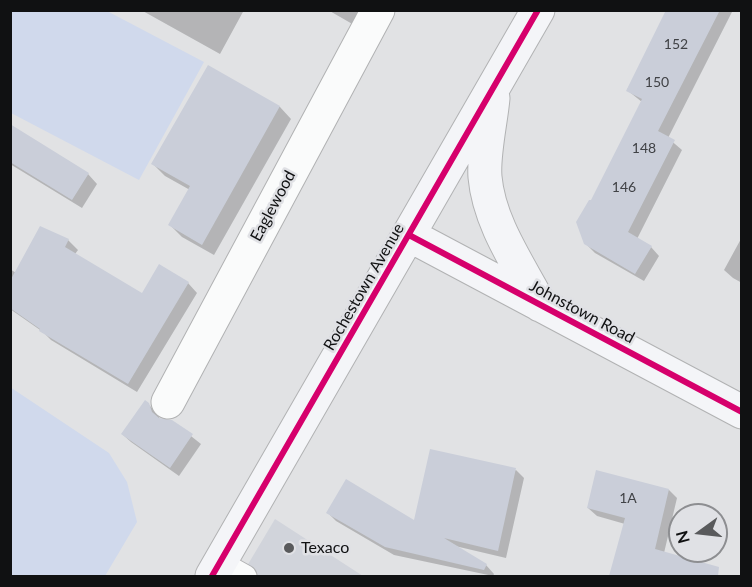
<!DOCTYPE html>
<style>
body{margin:0}
#map{position:relative;width:752px;height:587px;overflow:hidden;background:#e1e2e4;font-family:Lato,sans-serif}
canvas{display:block}
.frame{position:absolute;inset:0;border:12px solid #101112;pointer-events:none}
.north{position:absolute;left:668px;top:503px;width:60px;height:60px;box-sizing:border-box;background:#e0e1e5;border:2px solid #8d8e91;border-radius:50%;rotate:255deg;font-size:16px;font-weight:700;line-height:24px;text-align:center;color:#101112}
.north::after{content:'';display:block;margin:auto;width:21px;height:27px;background:#595a5c;clip-path:polygon(50% 0,100% 100%,50% 72%,0 100%)}
</style>
<div id="map">
<canvas width="752" height="587"></canvas>
<div class="frame"></div>
<div class="north">N</div>
</div>
<script>
const g = document.querySelector('canvas').getContext('2d');
g.lineJoin = 'round';
function fillPath(path, color) { g.fillStyle = color; g.fill(path, 'evenodd'); }
function trace(path, color, width, dash) { g.strokeStyle = color; g.lineWidth = width; g.lineCap = dash ? 'butt' : 'round'; g.setLineDash(dash || []); g.stroke(path); }
function drawText(font, color, halo, rows, align = 'center') {
  g.font = font + ' Lato,sans-serif'; g.lineWidth = 5; g.setLineDash([]); g.textBaseline = 'middle'; g.strokeStyle = halo; g.fillStyle = color; for (const [text, x, y, turn = 0] of rows) {
    g.save(); g.translate(x, y); g.rotate((+turn || 0) * Math.PI / 180); g.textAlign = isNaN(turn) ? turn : align; if (halo) g.strokeText(text, 0, 0); g.fillText(text, 0, 0); g.restore();
  }
}
fillPath(new Path2D(`
 M275,519l88,57h-122z`), '#d1d4db');
fillPath(new Path2D(`
 M10,11h97l97,51 -65,118 -128,-67z
 M10,387l99,66 18,29 10,40 -32,54h-94z`), '#d0d9ec');
fillPath(new Path2D(`
 M141,10h103l-24,44z
 M328,10h43l-10,19z
 M669,10h64l-65,128 14,12 -45,89 14,8 8,9 -15,25 -49,-28 -10,-10 6,-40 51,-101 -15,-12z
 M208,67l72,40 11,12 -77,136 -32,-18 -12,-12 20,-35 -25,-14 -12,-12z
 M10,126l78,48 9,10 -15,24 -72,-44z
 M742,237v46l-9,-5 -9,-8z
 M68,240l10,10 -3,4 68,41 45,-12 9,10 -60,99 -86,-52 -8,-8 -33,-23v-40l6,4z
 M148,404l10,10 2,6 12,1 29,23 -22,32 -48,-34 -9,-8z
 M516,470l8,8 -18,80 -51,-12 31,19 8,9 -1,2 -99,-21 -58,-34 -8,-8 87,10z
 M669,490l8,8 -13,55 18,12 -3,11h-69l15,-52 -28,-8 -9,-8z`), '#0003');
fillPath(new Path2D(`
 M666,10h54l-62,121 17,9 -47,92 24,14 -17,28 -51,-30 -8,-22 13,-22h2l51,-101 -16,-8z
 M208,65l72,41 -78,139 -34,-20 22,-39 -39,-22z
 M10,124l79,49 -17,27 -62,-38z
 M40,226l29,13 -4,8 77,46 17,-29 30,18 -61,102 -89,-53 1,-2 -30,-21v-27z
 M145,400l4,3 3,9 7,6 13,2 21,14 -23,34 -49,-34z
 M430,449l86,19 -18,83 -54,-13 43,26 -3,6 -99,-23 -59,-34 20,-34 68,41z
 M596,470l73,19 -14,60 64,18 -1,9h-109l16,-58 -38,-10z`), '#caced9');
const lane = new Path2D(`
 M221,562l25,14`);
const street = new Path2D(`
 M168,402l210,-392`);
const secondary = new Path2D(`
 M493,98c-2,23 -10,57 -8,79 4,46 34,88 55,128
 M409,235l333,177
 M212,576l326,-566`);
trace(lane, '#b1b2b3', 23);
trace(street, '#b1b2b3', 35);
trace(secondary, '#b1b2b3', 35);
trace(lane, '#fafbfb', 21);
trace(street, '#fafbfb', 33);
trace(secondary, '#f4f5f8', 33);
trace(new Path2D(`
 M409,235l333,177
 M212,576l326,-566`), '#d6006c', 6);
for (const [x, y, r, color] of [
 [289,548,6,"#595a5c"]
]) { const dot = new Path2D(); dot.arc(x, y, r, 0, 2 * Math.PI); g.fillStyle = color; g.fill(dot); trace(dot, '#e0e1e5', 2); }
drawText('14px', '#404246', null, [
 ["152",676,44],
 ["150",657,82],
 ["148",644,148],
 ["146",624,187],
 ["1A",628,498]
]);
drawText('16px', '#101112', '#e0e1e5', [
 ["Eaglewood",273,206,-62],
 ["Rochestown Avenue",364,287,-60],
 ["Johnstown Road",582,312,28]
]);
drawText('16px', '#101112', '#e0e1e5', [
 ["Texaco",301,548]
], 'left');
</script>
